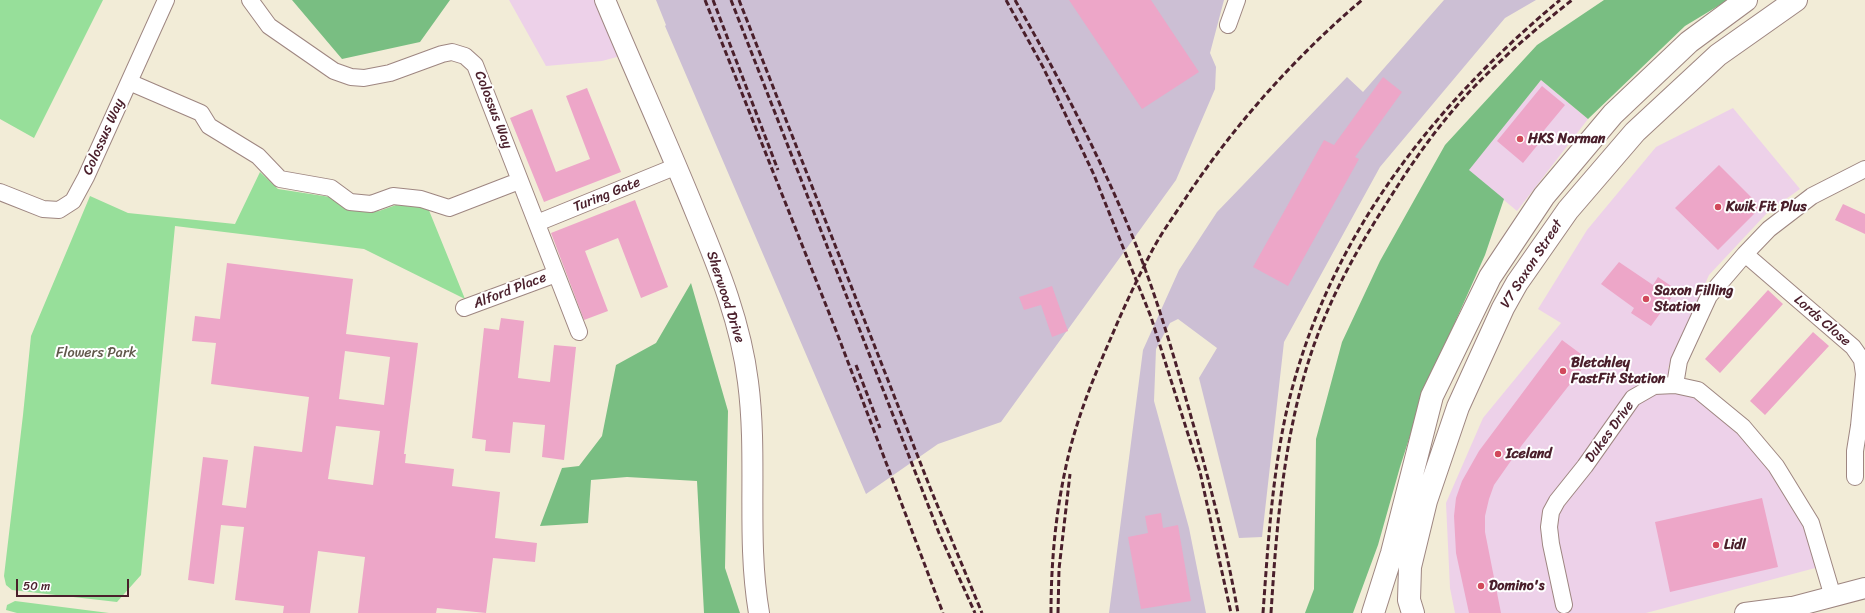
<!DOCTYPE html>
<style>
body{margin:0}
#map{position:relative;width:1865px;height:613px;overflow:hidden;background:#f2ecd7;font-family:Sriracha,sans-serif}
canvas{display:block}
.scale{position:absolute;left:16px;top:579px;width:113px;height:18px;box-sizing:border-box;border:2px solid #4a1f2b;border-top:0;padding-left:5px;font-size:12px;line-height:14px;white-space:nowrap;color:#4a1f2b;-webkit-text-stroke:3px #fff;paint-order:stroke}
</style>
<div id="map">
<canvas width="1865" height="613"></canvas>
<div class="scale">50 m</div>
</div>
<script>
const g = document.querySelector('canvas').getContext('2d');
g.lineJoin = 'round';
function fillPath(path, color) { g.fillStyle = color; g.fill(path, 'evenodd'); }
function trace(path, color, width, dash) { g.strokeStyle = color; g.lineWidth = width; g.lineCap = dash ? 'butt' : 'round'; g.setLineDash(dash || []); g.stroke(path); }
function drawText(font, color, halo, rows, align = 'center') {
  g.font = font + ' Sriracha,sans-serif'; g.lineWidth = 4; g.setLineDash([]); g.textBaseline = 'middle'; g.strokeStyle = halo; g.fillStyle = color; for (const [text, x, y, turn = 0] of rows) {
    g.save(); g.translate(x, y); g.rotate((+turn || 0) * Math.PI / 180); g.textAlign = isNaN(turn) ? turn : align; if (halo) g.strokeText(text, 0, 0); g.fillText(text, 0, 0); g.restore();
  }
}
fillPath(new Path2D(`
 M509,0h96l23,54 -26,7 -56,5z
 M1541,80l47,39 -71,92 -49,-41z
 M1733,108l67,81 -32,23 -59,63 -41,93 110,95 29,55 12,49 -173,46h-191l-5,-25 -4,-85 37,-85 78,-95 -23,-14 49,-79 69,-83z`), '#edd1e9');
fillPath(new Path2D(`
 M656,0h568l-14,53 6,14 -1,22 -39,91 -175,242 -63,22 -72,50 -201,-468 1,-1z
 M1444,0h92l-31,18 -125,149 -96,175 -22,195 -23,1 -40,-160 18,-30 -39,-29 -8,4 -14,26 -2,52 35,127 17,85h-97l34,-263 36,-80 38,-58 130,-135 16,15z`), '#ccbfd4');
fillPath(new Path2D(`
 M0,0h103l-69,138 -34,-19z
 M260,172l18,17 52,8 34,15 15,-1 17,-6 32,3 37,91 -101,-50 -189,-23 -34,349 -24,27 -105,-12 -6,-5 -2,-9 19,-161 8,-79 59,-140 38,17 107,11z
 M15,601l94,12h-92l-11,-3 1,-5z`), '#97df9a');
fillPath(new Path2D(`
 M292,0h158l-30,42 -78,17z
 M1604,0h124l-43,26 -97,93 -47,-39 -72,90 35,29 -19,56 -61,137 -24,75 -22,78 -25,68h-48l9,-24 2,-150 26,-97 38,-81 65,-116 92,-100z
 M691,283l37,128 -3,157 15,45h-36l-7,-132 -70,-4 -36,3 -3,43 -48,3 22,-58 17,-2 23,-30 14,-71 40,-22z`), '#79be82');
fillPath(new Path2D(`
 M1069,0h82l48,72 -57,37z
 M1383,77l19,15 -47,65 4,2 -71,127 -35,-19 71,-127 10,5z
 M1542,86l23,19 -24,29 3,3 -21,26 -26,-22z
 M587,88l34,84 -77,30 -34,-84 22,-9 24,63 34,-13 -24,-63z
 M1719,165l42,42 -43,43 -43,-42z
 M635,200l33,87 -27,11 -23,-60 -33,13 23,60 -24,9 -33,-87z
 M1843,204l22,10v20l-30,-14z
 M1619,262l34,23 5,-8 19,13 -26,36 -20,-13 3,-5 -33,-24z
 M227,263l126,16 -7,55 72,9 -14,111h2l-1,9 49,6 -2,17 48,6 -5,46 42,5 -2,19 -42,-4 -7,55 -49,-5 -1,5h-78l7,-56 -47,-6 -8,62h-27l1,-7 -49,-6 9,-73 -23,-2 -7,59 -26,-4 15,-123 25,3 -6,45 24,3 8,-62 48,6 7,-55 -98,-13 5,-41 -24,-2 3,-25 25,3zM345,351l45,6 -6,48 -45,-6zM336,426l44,5 -7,54 -45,-6z
 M1052,286l16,45 -16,6 -11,-32 -17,5 -5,-13z
 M1768,290l15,14 -63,69 -15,-14z
 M501,318l23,3 -6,57 32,4 4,-37 22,2 -12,113 -22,-3 3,-32 -32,-3 -3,31 -25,-2 1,-11 -14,-2 12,-110 15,2z
 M1813,332l16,14 -64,69 -15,-14z
 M1562,340l27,20 -67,85 -28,40 -5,14 -4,17v16l16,81h-32l-13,-60 -2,-37 2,-18 6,-17 17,-30z
 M1762,498l16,69 -108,25 -15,-70z
 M1161,513l2,15 15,-3 13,76 -50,8 -13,-72 20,-4 -3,-17z`), '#eda6c8');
const minor = new Path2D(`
 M250,0l19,26 65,45 17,6 13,1 26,-5 52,-19 10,-2 13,4 10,9 104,267
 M1228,25l9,-25
 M129,82l72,31 8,13 49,30 22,23 51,9 19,14 21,2 22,-8 28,3 28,9 70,-27
 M0,192l43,17 16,1 14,-9 13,-24 80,-177
 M537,223l140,-57
 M1745,254l108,93 9,13 2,14 -5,52 -4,25v26
 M464,308l92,-34
 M1675,385l4,-24 30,-65 36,-42 24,-25 43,-33 53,-27
 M1564,605l-13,-61 -2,-17 2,-15 6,-11 28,-35 48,-68 21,-12 21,-1 23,5 45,37 33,39 35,57 22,74`);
const tertiary = new Path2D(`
 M605,0c30,72 63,144 92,216 22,53 44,108 51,166 10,76 -2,155 11,231
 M1745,613l46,-6
 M1777,613l16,-6 72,-19`);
const secondary = new Path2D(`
 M1373,613l19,-60 40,-157 58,-119 54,-81 69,-82 76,-72 57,-42
 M1413,613l-4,-13 1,-33 16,-66 32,-94 45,-99 14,-25 51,-73 67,-78 83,-77 78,-55`);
trace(minor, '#9e8681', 18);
trace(tertiary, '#9e8681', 22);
trace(secondary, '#9e8681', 24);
trace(minor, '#fff', 16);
trace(tertiary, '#fff', 20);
trace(secondary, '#fff', 22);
trace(new Path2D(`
 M705,0l132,333 106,280
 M713,0l65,170
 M731,0l208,533 36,80
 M739,0l192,490 51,123
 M1006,0l37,67 51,108 57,142 49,155 31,141
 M1015,0c45,79 87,161 121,245 19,48 34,98 48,147 21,73 41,146 54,221
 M856,365l24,63
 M1051,613c0,-47 4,-95 14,-142 9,-45 26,-88 45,-131 13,-31 28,-63 44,-93 10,-18 22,-34 33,-51 49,-73 108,-139 175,-196
 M1058,613l1,-44 11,-95
 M1263,613c5,-68 9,-137 24,-204 39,-168 143,-301 273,-409
 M1271,613c5,-78 11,-157 32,-233 18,-66 48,-122 85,-179 25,-40 53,-80 86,-114 30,-31 64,-60 98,-87`), '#4a1f2b', 3, [6, 3]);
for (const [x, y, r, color] of [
 [1520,139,4,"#d1495b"],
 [1718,207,4,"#d1495b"],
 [1646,299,4,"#d1495b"],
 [1563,371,4,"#d1495b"],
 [1498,454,4,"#d1495b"],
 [1716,545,4,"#d1495b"],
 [1481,586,4,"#d1495b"]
]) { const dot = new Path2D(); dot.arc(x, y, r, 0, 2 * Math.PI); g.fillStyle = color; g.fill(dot); trace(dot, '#fff', 1.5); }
drawText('14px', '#4a1f2b', '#fff', [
 ["Colossus Way",493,110,69],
 ["Colossus Way",104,137,-66],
 ["Turing Gate",607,195,-22],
 ["V7 Saxon Street",1532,264,-57],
 ["Alford Place",510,291,-21],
 ["Sherwood Drive",725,297,72],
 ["Lords Close",1822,321,41],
 ["Dukes Drive",1610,432,-54]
]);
drawText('bold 14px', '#4a1f2b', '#fff', [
 ["HKS Norman",1528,139],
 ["Kwik Fit Plus",1726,207],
 ["Saxon Filling",1654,291],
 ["Station",1654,307],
 ["Bletchley",1571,363],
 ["FastFit Station",1571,379],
 ["Iceland",1506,454],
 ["Lidl",1724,545],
 ["Domino's",1489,586]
], 'left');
drawText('14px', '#61594c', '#fff', [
 ["Flowers Park",96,353]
]);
</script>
